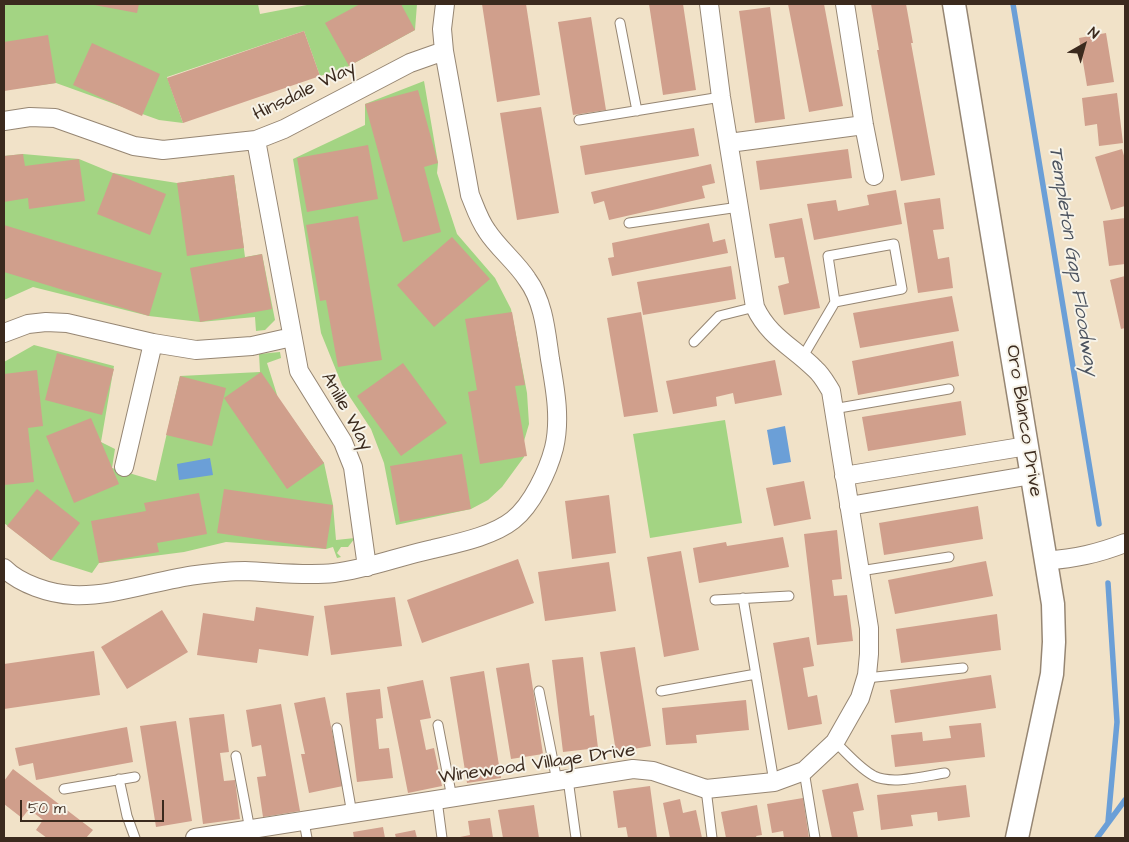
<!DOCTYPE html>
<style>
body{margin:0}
#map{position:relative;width:1129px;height:842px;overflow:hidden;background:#f1e2c8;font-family:"Architects Daughter",sans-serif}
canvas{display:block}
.frame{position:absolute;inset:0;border:5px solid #3b2a1e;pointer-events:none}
.north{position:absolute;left:1059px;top:20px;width:50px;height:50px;-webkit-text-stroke:4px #f7f3e8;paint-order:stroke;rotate:38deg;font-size:14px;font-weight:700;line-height:20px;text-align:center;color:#3b2a1e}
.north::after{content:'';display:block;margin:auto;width:18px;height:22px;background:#3b2a1e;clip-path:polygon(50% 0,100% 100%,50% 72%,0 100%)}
.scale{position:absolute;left:20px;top:800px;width:144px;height:22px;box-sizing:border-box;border:2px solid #3b2a1e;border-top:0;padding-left:6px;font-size:15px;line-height:18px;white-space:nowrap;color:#3b2a1e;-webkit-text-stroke:4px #f7f3e8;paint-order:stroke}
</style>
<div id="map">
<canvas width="1129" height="842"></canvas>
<div class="frame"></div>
<div class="north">N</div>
<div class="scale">50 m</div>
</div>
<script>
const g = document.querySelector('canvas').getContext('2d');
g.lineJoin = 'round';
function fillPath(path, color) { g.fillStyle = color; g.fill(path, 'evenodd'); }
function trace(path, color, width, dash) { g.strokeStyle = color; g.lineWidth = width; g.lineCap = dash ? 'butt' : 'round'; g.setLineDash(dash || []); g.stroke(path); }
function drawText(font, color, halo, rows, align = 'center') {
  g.font = font + ' "Architects Daughter",sans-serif'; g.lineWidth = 4; g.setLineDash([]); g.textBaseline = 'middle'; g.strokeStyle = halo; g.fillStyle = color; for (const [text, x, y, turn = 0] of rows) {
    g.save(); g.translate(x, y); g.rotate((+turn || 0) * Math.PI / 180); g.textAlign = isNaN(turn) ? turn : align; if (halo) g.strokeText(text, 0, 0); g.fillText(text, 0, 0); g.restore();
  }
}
fillPath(new Path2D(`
 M4,4h254l2,10 52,-10h105l-2,26 -66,36 -29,10 -16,-45 -137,46 16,46 -24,-3 -103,-37 -52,7z
 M424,81l14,82 -1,10 20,61 38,44 16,31 16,84 2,31 -5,17v16l-22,30 -14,13 -17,9 -75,16 -12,-62 -13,-34 -29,-44 -21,-52 -28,-174 72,-34v-21z
 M23,154l56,5 34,14 64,10 57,-8 11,82 17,-3 13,66 -10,10 -9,1 -1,-14 -55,5 -51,-6 -116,-29 -29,13v-144z
 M34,345l80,21 -13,76 14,7 -3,19 44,13 24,-105 80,-4 -1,-18 21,-2 1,6 -14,5 11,35 46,65 9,42 3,35 19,-2 -7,9h-7l-4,6 4,4 -4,1 -4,-11 -7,2 -100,-7 -42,10 -85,11 -7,10 -41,-13 -47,-37v-161z
 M725,420l17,103 -92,15 -17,-104z`), '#a3d483');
fillPath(new Path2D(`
 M785,426l6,36 -18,3 -6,-35z
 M210,458l3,17 -34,5 -2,-16z`), '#6b9fd7');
trace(new Path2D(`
 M1013,4l86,520
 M1108,822l9,-100 -9,-139
 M1097,838l28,-38`), '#6b9fd7', 5.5);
fillPath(new Path2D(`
 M89,4h50l-2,9z
 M360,4h41l14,26 -66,36 -24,-43z
 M482,4h44l14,91 -43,7z
 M649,4h34l13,86 -33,5z
 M788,4h36l19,102 -34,6z
 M871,4h35l7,39h-2l24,132 -34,6 -24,-131h2z
 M770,7l15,112 -30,4 -16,-112z
 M591,17l15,93 -33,5 -15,-93z
 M304,31l16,45 -137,47 -16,-45z
 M1106,33l8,49 -27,4 -8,-48z
 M48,35l8,48 -52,8v-49z
 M92,43l68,31 -18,42 -69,-31z
 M418,90l20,73 -14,4 17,65 -38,10 -38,-138z
 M1117,93l6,50 -24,3 -2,-22 -12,2 -3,-28z
 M541,107l18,106 -42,7 -17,-107z
 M694,128l5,28 -114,19 -5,-29z
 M368,145l10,54 -71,13 -10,-54z
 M848,149l4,29 -92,12 -4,-29z
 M1122,149l3,10v47l-14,4 -16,-53z
 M23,154l2,12 54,-7 6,42 -56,8 -1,-11 -24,4v-46z
 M711,164l4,19 -13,3 3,12 -96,22 -5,-19 -10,3 -3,-12z
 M113,173l53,21 -16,41 -53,-21z
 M234,175l10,73 -57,8 -10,-73z
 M896,190l6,34 -88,16 -7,-36 29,-4 2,11 31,-6 -2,-10z
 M940,198l4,31 -11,1 5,29 11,-2 4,31 -35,5 -14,-90z
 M358,216l24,144 -44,7 -12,-67 -6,1 -14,-76z
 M802,218l18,90 -36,7 -6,-29 11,-3 -5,-26 -9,1 -6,-34z
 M1125,218v46l-16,2 -6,-45z
 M709,223l4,19 12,-3 3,14 -116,23 -4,-18 6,-1 -2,-14z
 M4,225l158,48 -13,43 -145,-44z
 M452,237l38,42 -56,48 -37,-42z
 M262,254l10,55 -72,13 -10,-54z
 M731,266l5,33 -93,16 -6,-33z
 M1125,276v52l-4,1 -11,-49z
 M952,296l7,35 -99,17 -7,-35z
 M512,312l13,73 -10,1 12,70 -47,8 -12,-72 9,-2 -12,-71z
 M641,312l17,100 -34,5 -17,-99z
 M953,341l6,35 -101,19 -6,-34z
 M57,353l57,16 -12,46 -57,-15z
 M775,360l7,35 -47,9 -2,-11 -17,4 1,9 -44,8 -7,-33z
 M403,363l44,60 -46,33 -44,-60z
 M37,370l6,56 -15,2 6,54 -30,3v-111z
 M261,372l63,91 -37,26 -63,-91z
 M180,376l46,12 -14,58 -46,-11z
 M961,401l5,34 -98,16 -6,-34z
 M91,418l28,66 -45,19 -28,-67z
 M462,454l9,55 -71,13 -10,-56z
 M804,481l7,38 -37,7 -8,-38z
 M37,489l43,34 -29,37 -44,-34z
 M224,489l109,16 -7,44 -109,-16z
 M199,493l8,41 -50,9 2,9 -60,11 -8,-42 55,-10 -2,-8z
 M609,495l7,58 -44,6 -7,-58z
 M978,506l5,33 -99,16 -5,-32z
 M837,530l5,49 -10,1 2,16 13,-1 6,46 -36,4 -13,-111z
 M783,537l6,30 -90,16 -6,-35 33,-6 1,4z
 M681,551l18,99 -35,7 -17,-100z
 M518,559l16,44 -112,40 -15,-43z
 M986,561l7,35 -98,18 -7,-34z
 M609,562l7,49 -71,10 -7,-49z
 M395,597l7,49 -71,9 -7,-49z
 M256,607l58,9 -6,40 -49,-7 -2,14 -60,-8 6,-42 51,8z
 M162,610l26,42 -61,37 -26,-42z
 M997,614l4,36 -100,13 -5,-34z
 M809,637l5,29 -11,2 5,29 9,-2 5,29 -34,6 -15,-87z
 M635,647l16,99 -35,6 -16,-100z
 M94,651l6,44 -96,14v-45z
 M583,657l7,59 4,-1 4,33 -35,4 -11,-92z
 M529,663l14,91 -32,5 -15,-91z
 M484,671l17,107 -34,5 -17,-106z
 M991,675l5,33 -101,15 -5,-33z
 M423,680l8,38 -11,2 6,30 8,-2 8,38 -34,7 -21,-106z
 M380,689l3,29 -7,1 3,30 10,-1 4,30 -36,4 -11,-89z
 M325,697l18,89 -34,7 -8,-39h4l-11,-51z
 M746,700l3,30 -53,5 1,8 -31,2 -4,-37z
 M281,704l19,107 -37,6 -6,-40 9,-1 -5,-31 -9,2 -6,-37z
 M224,714l5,38 -9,1 4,28 11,-1 5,39 -37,5 -14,-106z
 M176,721l16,100 -36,6 -16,-101z
 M981,723l4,34 -90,10 -4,-32 31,-3 1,9 28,-3 -2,-12z
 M127,727l6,35 -97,18 -3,-17 -14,3 -4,-18z
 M13,769l80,61 -7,8h-39l-11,-8 7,-10 -14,-11 -7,9 -18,-14v-23z
 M858,783l6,27 -11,2 5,26h-26l-10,-48z
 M966,785l4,32 -32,4 -1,-9 -26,3 2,11 -32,4 -4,-35z
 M650,786l7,52h-29l-2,-11 -8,1 -5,-37z
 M803,798l6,40h-25l-1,-7 -11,2 -5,-29z
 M680,799l3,14 13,-3 6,28h-32l-7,-35z
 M534,805l5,33h-36l-5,-28z
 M757,805l5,30 -6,1 1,2h-31l-5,-26z
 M490,818l3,20h-38l15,-3 -2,-14z
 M383,827l2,11h-31l-1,-6z
 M415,830l2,8h-21l-1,-4z`), '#d09f8c');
const service = new Path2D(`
 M620,23l17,88
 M579,120l142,-23
 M629,223l110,-16
 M694,342l25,-26 36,-9
 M802,358l33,-56 67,-13 -8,-45 -66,12 7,46
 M833,409l116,-20
 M860,571l89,-14
 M743,598l31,184
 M715,600l74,-4
 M866,678l97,-10
 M539,691l18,90
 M661,691l95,-17
 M438,725l14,73
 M337,728l15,86
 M835,742c12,11 24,26 39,34 18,9 51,0 71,-3
 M236,756l14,74
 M804,771l11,67
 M119,779l8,37 8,22
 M568,779l8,59
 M64,789l71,-12
 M706,789l6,49
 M437,800l5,38
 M304,822l3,16`);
const minor = new Path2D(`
 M845,4l19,121 10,51
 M4,121l26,-4 25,1 79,28 29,4 93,-10 28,-11 126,-66 34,-12
 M256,140l43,231 44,71 10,25 14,100
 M729,143l135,-18
 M4,333l24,-9 18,-2 21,1 86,20 43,7 56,-4 40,-9
 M124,467l29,-124
 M844,476l183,-30
 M849,506l183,-31
 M1045,561c31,-3 52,-7 80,-18
 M4,568c16,16 46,26 69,27 39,2 84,-15 123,-20 16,-2 33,-4 49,-4 29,1 59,5 89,2 34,-4 66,-17 99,-24 25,-6 60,-13 80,-29 19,-15 35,-49 41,-72 7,-29 1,-60 -4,-89 -4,-27 -6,-57 -23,-80 -11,-17 -29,-31 -40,-48 -8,-11 -12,-24 -17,-36l-26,-144 -2,-22 3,-25
 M195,838l438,-69 20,2 53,18 68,-7 30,-11 31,-29 25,-44 7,-23 2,-21v-26l-38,-237c-5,-8 -9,-16 -16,-22 -22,-22 -46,-32 -60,-62l-34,-210 -12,-93`);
const tertiary = new Path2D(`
 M954,4l99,600 1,38 -2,32 -35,164`);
trace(service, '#968673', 11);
trace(minor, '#968673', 20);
trace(tertiary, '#968673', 25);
trace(service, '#fff', 9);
trace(minor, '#fff', 18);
trace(tertiary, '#fff', 22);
drawText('19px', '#3b2a1e', '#f7f3e8', [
 ["Hinsdale Way",305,92,-26],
 ["Anille Way",346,412,61],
 ["Oro Blanco Drive",1023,421,81],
 ["Winewood Village Drive",537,765,-8]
]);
drawText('italic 20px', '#4c535f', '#f7f3e8', [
 ["Templeton Gap Floodway",1072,261,81]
]);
</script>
